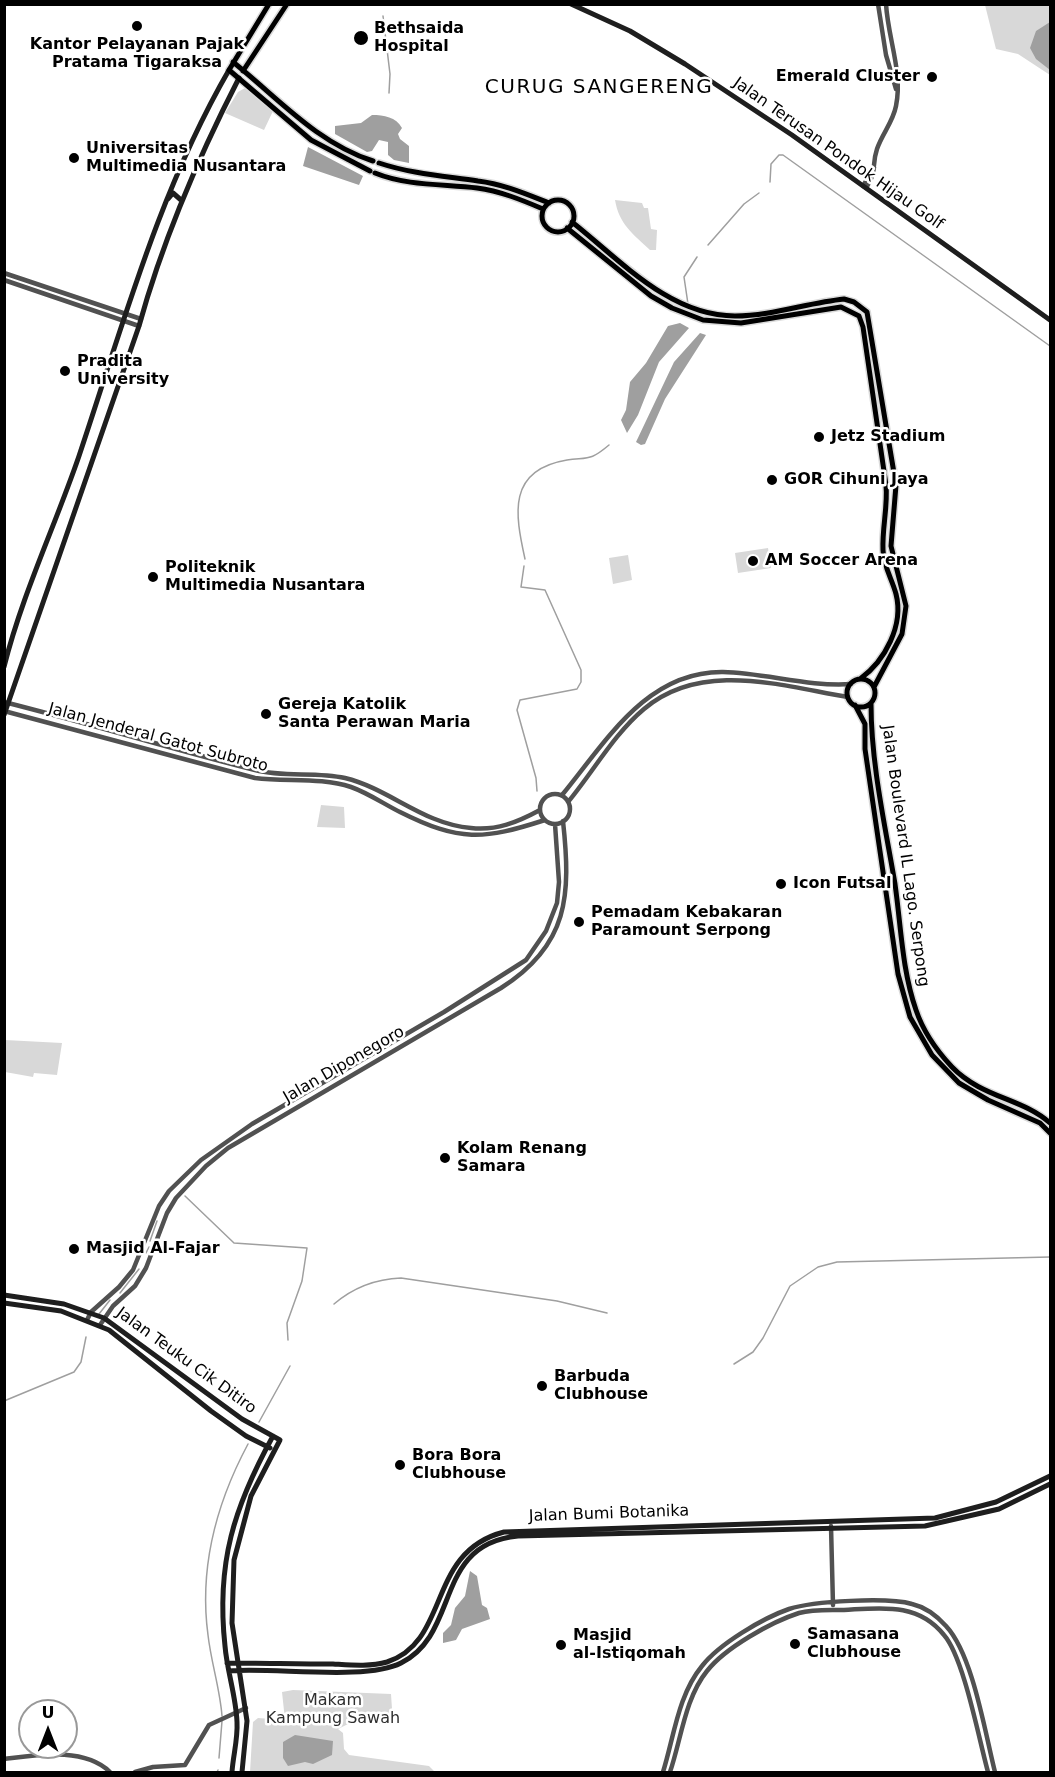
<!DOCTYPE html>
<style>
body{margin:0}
#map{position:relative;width:1055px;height:1777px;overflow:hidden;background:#fff;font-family:"DejaVu Sans",sans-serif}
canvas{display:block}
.frame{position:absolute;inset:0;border:6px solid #000;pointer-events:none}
.north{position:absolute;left:18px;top:1699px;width:60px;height:60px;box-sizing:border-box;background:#fff;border:2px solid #999;border-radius:50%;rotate:0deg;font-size:16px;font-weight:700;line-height:24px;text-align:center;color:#000}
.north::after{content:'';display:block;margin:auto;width:21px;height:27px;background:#000;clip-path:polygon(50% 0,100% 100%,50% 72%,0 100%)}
</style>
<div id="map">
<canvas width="1055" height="1777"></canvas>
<div class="frame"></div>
<div class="north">U</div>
</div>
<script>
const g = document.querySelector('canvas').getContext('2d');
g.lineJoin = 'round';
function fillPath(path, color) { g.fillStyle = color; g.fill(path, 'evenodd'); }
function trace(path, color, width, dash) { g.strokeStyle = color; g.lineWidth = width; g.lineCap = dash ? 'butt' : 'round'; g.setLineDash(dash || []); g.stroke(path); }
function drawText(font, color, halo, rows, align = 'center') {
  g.font = font + ' "DejaVu Sans",sans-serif'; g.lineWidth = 5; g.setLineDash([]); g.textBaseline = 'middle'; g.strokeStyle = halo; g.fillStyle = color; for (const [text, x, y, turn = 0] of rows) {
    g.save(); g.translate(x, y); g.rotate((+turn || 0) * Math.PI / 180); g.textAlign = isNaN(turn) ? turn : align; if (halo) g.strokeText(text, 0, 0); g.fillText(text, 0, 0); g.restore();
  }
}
fillPath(new Path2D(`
 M985,5h65v70l-32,-21 -22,-5z
 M245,88l28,23 -9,19 -39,-17 13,-21z
 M615,200l27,3 2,5h4l3,21 6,1 -1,20h-6c-17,-16 -31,-26 -35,-50z
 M768,548l3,20 -33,5 -3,-20z
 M628,555l4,25 -19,4 -4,-26z
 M321,805l23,2 1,21 -28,-1z
 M5,1040l57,3 -5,32 -23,-2 -1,4 -28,-5z
 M293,1690l98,4 2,30h-45l-10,5 5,4 1,16 5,6 80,11 6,6h-185l3,-50 5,-4 27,2 -3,-28z`), '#d8d8d8');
fillPath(new Path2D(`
 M1050,22v48l-14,-11 -6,-11 6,-17z
 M372,115c12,0 24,2 30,13l-4,6 2,5 9,7v17l-15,-3 -6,-5v-13l-9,-2 -7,11 -5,1 -32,-18v-8l26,-3z
 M308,147l55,29 -4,9 -56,-19z
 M680,323l9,5 -30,34 -21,53 -11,18 -6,-13 5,-10 4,-28 16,-19 22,-37z
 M700,333l6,2 -41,64 -20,45 -4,1 -5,-3 38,-80z
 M470,1571l7,5 5,29 5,3 3,11 -28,10 -6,11 -13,3v-10l8,-8 4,-17 10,-12z
 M295,1735l38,6 -1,14 -19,9 -8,-2 -17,4 -5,-8v-16z`), '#9f9f9f');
trace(new Path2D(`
 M383,16l7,58 -1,19
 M770,182l1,-18 8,-9h4l267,191
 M708,245l36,-41 15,-11
 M688,304l-4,-27 13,-20
 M525,559c-10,-45 -18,-89 42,-99 22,-3 23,1 42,-15
 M524,566l-3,21 24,3 36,80v12l-4,7 -57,11 -3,10 19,68 1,13
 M185,1196l49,47 73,5 -5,33 -15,42 1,17
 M150,1241l7,-20
 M146,1253l3,-6
 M120,1293l19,-24
 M334,1304c20,-17 41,-25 67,-26l156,23 50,12
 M99,1314l11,-14
 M734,1364l19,-12 10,-14 27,-52 28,-19 19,-5 213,-5
 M4,1401l70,-29 7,-10 5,-25
 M259,1422l31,-56
 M222,1716c-2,-27 -11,-54 -14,-81 -9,-67 9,-133 40,-191
 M219,1758l3,-37
 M217,1772l1,-2`), '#9f9f9f', 1.5);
const primary = new Path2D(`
 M269,4l-40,66 82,70 59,31
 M233,62c45,36 84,81 140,99
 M243,71l44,-67
 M379,163c33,11 65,13 99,18 25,3 48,13 71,22
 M375,173c32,13 68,11 102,15 23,3 45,12 66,21
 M542 216a16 16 0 1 1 32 0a16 16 0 1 1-32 0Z
 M572,222c48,38 98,94 163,94 36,0 72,-13 109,-17l10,3 13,10 29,173 -5,61 15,60 -4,28 -28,53
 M567,228l84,68 21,12 31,12 38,3 100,-16 18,9 4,11 23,158c2,22 -4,42 -3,65 0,15 9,29 13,44 8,31 -11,67 -36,85
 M847 693a14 14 0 1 1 28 0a14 14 0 1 1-28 0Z
 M871,703c0,61 14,122 24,181 6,42 7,86 21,126 7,21 21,41 36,57 30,31 70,31 98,56
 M855,705l10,19v25l33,225 12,43 22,38 27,28 29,17 52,23 10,10`);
trace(primary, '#dbdbdb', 8);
trace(new Path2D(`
 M878,4l8,51 10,34
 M863,186l11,-18
 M866,188c12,-19 5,-21 11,-39 5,-15 16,-27 19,-43 7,-34 -8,-67 -10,-102
 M4,273l137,46
 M4,280l135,46
 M4,702c84,21 167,47 251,68 30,8 60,1 90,8 45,11 78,46 126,50 25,3 47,-6 69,-18
 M4,711l251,67c32,4 66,-1 96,9 17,6 33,17 49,25 60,30 83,28 145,8
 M540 809a15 15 0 1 1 30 0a15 15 0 1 1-30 0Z
 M562,795c43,-52 84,-124 161,-123 43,1 85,15 128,12
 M568,802c25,-30 46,-68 76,-93 58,-49 137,-23 204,-12
 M87,1320l4,-8 28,-25 14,-17 26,-64 10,-15 32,-31 51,-36 192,-112 82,-52 20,-29 11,-28 2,-21 -4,-58
 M100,1325l13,-19 22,-20 11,-18 21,-55 9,-15 30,-32 22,-18 273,-160c68,-43 70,-93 62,-167
 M831,1526l2,79
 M4,1759c34,-4 80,-12 106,13
 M135,1772l18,-5 32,-2 24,-40 37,-17
 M663,1772c11,-35 15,-77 39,-106 17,-22 61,-48 87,-57 24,-8 99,-12 123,-5 13,3 25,12 34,22 27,29 39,107 49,146
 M670,1772c11,-32 15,-74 37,-101 18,-23 64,-49 92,-58 14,-4 30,-3 45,-3 37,-2 74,-8 100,25 20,23 35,105 44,137`), '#515151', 4.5);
trace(new Path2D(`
 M571,4l59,27 55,33 107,71 258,185
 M168,199l5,-6 8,7
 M4,667c18,-72 51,-141 75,-211 44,-131 80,-265 150,-386
 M4,715l135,-389c24,-87 59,-168 100,-248
 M4,1295l60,9 40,14 138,101 38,21 -29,56 -17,64 -2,63 15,98 -5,51
 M4,1303l57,8 48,19 102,81 35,25 24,12
 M227,1663c35,0 70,1 106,1 17,1 37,3 54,-2 64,-21 39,-110 117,-130l431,-14 61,-16 54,-26
 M229,1671c44,-4 137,10 172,-8 60,-30 32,-119 117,-127l407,-10 74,-17 51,-25
 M232,1772c1,-16 6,-33 5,-50 -1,-26 -10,-51 -12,-76 -9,-83 9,-139 48,-210`), '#1e1e1e', 5);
trace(primary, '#000', 5);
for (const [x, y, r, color] of [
 [137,26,6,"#000"],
 [361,38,8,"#000"],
 [932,77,6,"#000"],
 [74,158,6,"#000"],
 [65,371,6,"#000"],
 [819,437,6,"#000"],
 [772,480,6,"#000"],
 [753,561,6,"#000"],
 [153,577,6,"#000"],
 [266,714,6,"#000"],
 [781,884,6,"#000"],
 [579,922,6,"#000"],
 [445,1158,6,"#000"],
 [74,1249,6,"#000"],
 [542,1386,6,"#000"],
 [400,1465,6,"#000"],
 [795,1644,6,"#000"],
 [561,1645,6,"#000"]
]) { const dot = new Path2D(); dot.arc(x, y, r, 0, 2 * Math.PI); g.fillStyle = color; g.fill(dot); trace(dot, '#fff', 2); }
drawText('bold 16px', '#000', '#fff', [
 ["Bethsaida",374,29],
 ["Hospital",374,47],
 ["Kantor Pelayanan Pajak",137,45,"center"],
 ["Pratama Tigaraksa",137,63,"center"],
 ["Emerald Cluster",920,77,"right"],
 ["Universitas",86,149],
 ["Multimedia Nusantara",86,167],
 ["Pradita",77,362],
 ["University",77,380],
 ["Jetz Stadium",831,437],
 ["GOR Cihuni Jaya",784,480],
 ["AM Soccer Arena",765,561],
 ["Politeknik",165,568],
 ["Multimedia Nusantara",165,586],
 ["Gereja Katolik",278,705],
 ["Santa Perawan Maria",278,723],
 ["Icon Futsal",793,884],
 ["Pemadam Kebakaran",591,913],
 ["Paramount Serpong",591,931],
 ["Kolam Renang",457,1149],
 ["Samara",457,1167],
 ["Masjid Al-Fajar",86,1249],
 ["Barbuda",554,1377],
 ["Clubhouse",554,1395],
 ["Bora Bora",412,1456],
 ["Clubhouse",412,1474],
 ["Samasana",807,1635],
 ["Clubhouse",807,1653],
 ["Masjid",573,1636],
 ["al-Istiqomah",573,1654]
], 'left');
drawText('16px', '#000', '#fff', [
 ["Jalan Terusan Pondok Hijau Golf",838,154,35],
 ["Jalan Jenderal Gatot Subroto",158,738,15],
 ["Jalan Boulevard IL Lago. Serpong",905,856,82],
 ["Jalan Diponegoro",344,1065,-30],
 ["Jalan Teuku Cik Ditiro",186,1361,36],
 ["Jalan Bumi Botanika",609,1514,-2]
]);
drawText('16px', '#2f2f2f', '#fff', [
 ["Makam",333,1701],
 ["Kampung Sawah",333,1719]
]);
g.letterSpacing = '1.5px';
drawText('20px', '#000', '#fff', [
 ["CURUG SANGERENG",599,88]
]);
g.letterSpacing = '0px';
</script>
